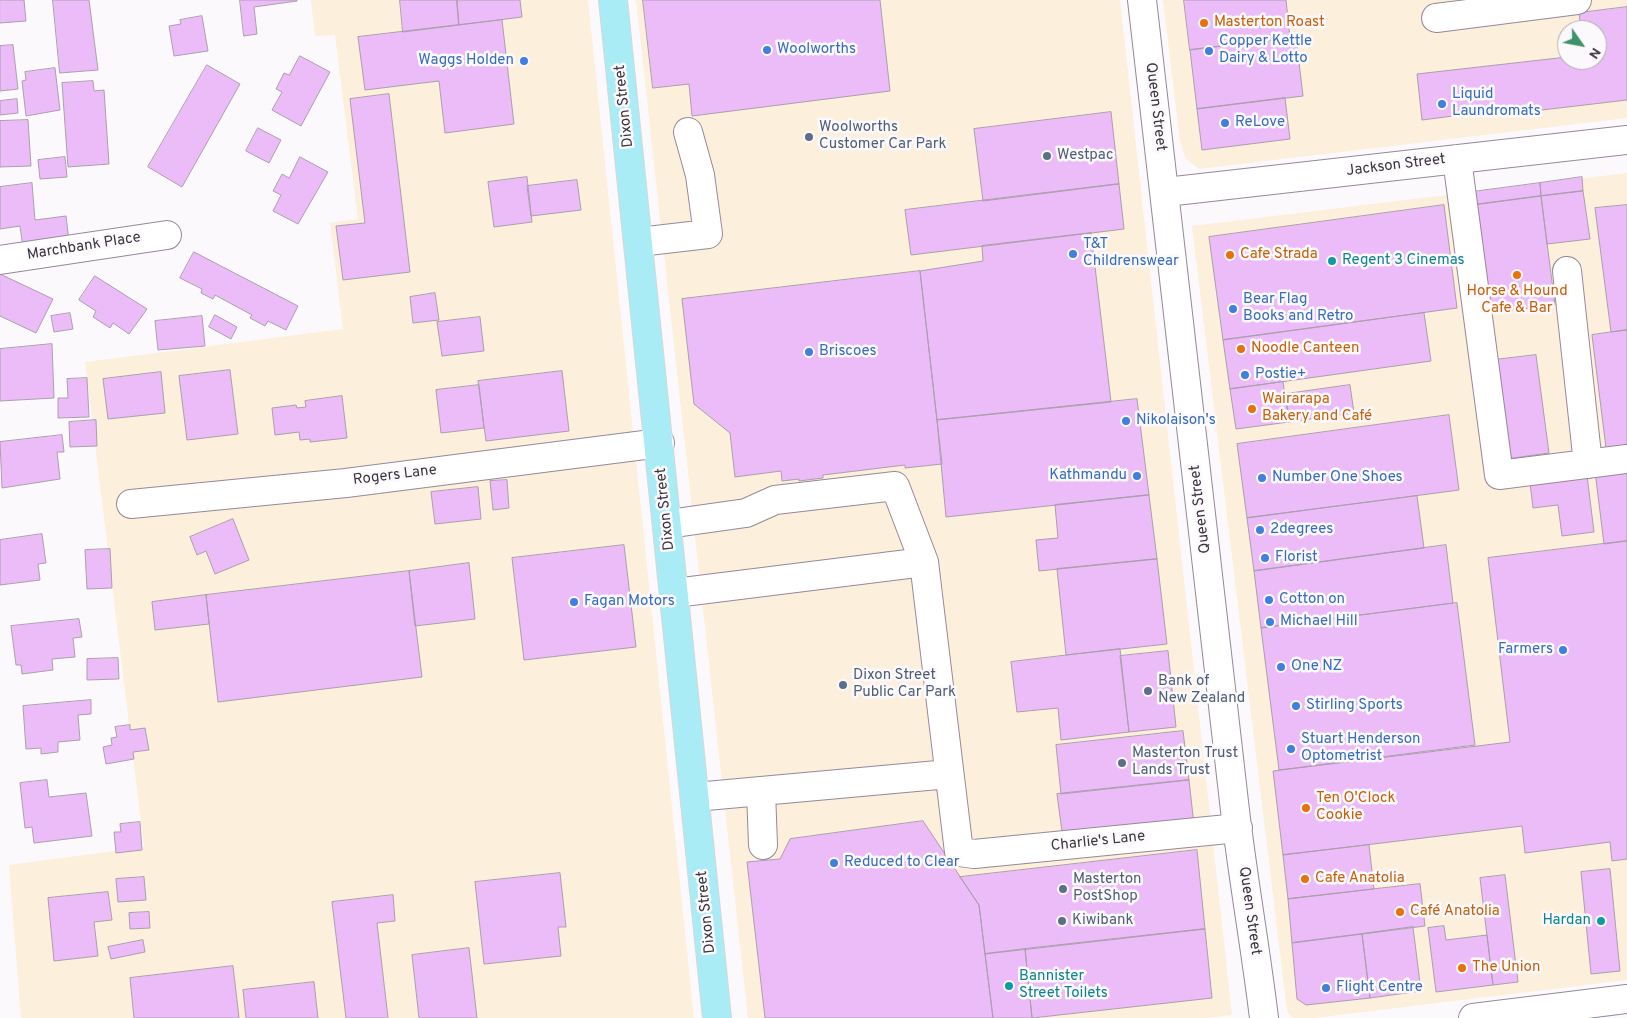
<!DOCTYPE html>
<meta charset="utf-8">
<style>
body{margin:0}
#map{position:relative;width:1627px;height:1018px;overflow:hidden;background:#fcf9fd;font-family:Overpass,sans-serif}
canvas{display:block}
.north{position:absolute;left:1557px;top:20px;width:50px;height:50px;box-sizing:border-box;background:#fcf9fd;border:1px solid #aeabb0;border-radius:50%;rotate:123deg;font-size:14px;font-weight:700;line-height:20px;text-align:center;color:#3a353c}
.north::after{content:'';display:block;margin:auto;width:18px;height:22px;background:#3c9367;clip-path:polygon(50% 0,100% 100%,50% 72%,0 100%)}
</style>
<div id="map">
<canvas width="1627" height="1018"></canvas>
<div class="north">N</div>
</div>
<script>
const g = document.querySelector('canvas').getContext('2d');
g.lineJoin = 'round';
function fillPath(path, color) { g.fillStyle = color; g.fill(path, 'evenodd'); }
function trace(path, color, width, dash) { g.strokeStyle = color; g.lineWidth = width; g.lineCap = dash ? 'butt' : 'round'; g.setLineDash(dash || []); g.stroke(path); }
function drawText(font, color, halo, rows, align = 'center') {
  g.font = font + ' Overpass,sans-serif'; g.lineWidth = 5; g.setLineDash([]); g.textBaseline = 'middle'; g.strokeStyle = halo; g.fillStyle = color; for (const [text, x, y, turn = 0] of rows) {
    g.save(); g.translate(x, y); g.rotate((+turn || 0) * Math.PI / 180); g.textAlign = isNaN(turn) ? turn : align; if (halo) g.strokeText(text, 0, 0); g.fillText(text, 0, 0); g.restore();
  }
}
fillPath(new Path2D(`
 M311,0h277l106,1018h-673l-12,-153 135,-18 -59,-485 258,-33 -13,-106 28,-4 -23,-184 -20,1z
 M636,0h484l112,1015 -25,3h-459z
 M1163,0h464v118l-428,51 -13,-10 -6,-18zM1567,30h30v30h-30z
 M1627,173v807l-313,38h-22l-5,-7 -95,-785z`), '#fcefdb');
const building = new Path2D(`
 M0,0h24l2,21 -26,2z
 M53,0h36l9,70 -38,3z
 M240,0h57v1l-43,6 3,27 -13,2z
 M400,0h57l2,25 -56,7z
 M457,0h63l2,17 -63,8z
 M643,0h237l10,91 -198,25 -3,-32 -36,4z
 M1184,0h102l4,38 -100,12z
 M1627,7v93l-119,14v-5l-86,11 -5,-46 150,-17v3h30v-30h-16l-2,-17z
 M202,16l6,35 -34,5 -5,-30 12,-2 -1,-4z
 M502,20l12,104 -69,9 -6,-52 -74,9 -7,-53z
 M1296,37l7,59 -106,13 -7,-59z
 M13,45l5,44 -18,2v-45z
 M300,56l30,16 -29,54 -29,-16 10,-18 -6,-3 8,-16 5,2z
 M207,65l33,19 -58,103 -34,-20z
 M55,68l5,42 -34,6 -4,-35 4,-1 -1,-8z
 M93,81l1,10 10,-1 5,74 -41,3 -6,-84z
 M389,94l21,178 -67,8 -7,-54 29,-3 -15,-124z
 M1285,98l5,41 -88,11 -5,-41z
 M17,99l1,14 -18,2v-14z
 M1111,112l8,72 -136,17 -9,-72z
 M28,120l3,46 -31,1v-46z
 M258,128l23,12 -12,23 -23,-12z
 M65,157l2,20 -27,2 -2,-19z
 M300,157l28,15 -30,52 -25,-13 8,-16 -8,-4 9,-17 7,4z
 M527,177l5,45 -38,5 -6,-45z
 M1582,177l1,14 -42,5 -1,-13z
 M577,180l4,30 -50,6 -4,-30z
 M32,183l3,37 31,-4 3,25 -46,7 -3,-22 -20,3v-42z
 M1540,183l1,13 -68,9 -1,-13z
 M1119,184l5,45 -213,26 -6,-45z
 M1583,191l7,48 -43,5 -6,-48z
 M1541,196l14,109 -68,8 -14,-108z
 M1444,205l13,103 -234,32 -14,-103z
 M1627,205v125l-16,2 -16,-124z
 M1091,233l20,169 -174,18 -17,-149 63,-10 -1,-15z
 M194,252l104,54 -12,24 -18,-9 -3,5 -15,-8 2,-3 -37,-20 -2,4 -12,-6 1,-4 -22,-11z
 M920,271l22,193 -37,4v-3l-82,10v3l-24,3v-2l-17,2 -1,-10 -46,6 -5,-44 -36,-29 -12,-105z
 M0,274l53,25 -17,34 -36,-17z
 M95,276l52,33 -18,25 -16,-11 -3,5 -17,-11 3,-6 -17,-11z
 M435,293l4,27 -26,3 -3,-26z
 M70,313l3,16 -19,3 -3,-16z
 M1424,313l7,48 -201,28 -7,-49z
 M215,315l22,12 -6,12 -22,-12z
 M202,316l3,30 -47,4 -3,-29z
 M480,317l4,34 -42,5 -5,-34z
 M1627,330v115l-21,3 -14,-113z
 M52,344l2,54 -54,3v-52z
 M1536,355l13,98 -43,6 -12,-99z
 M230,370l8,64 -51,6 -8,-64z
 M562,371l7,60 -83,10 -8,-60z
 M161,372l4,41 -57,6 -5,-40z
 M87,378l2,39 -31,1v-20h10l-1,-19z
 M1283,382l6,40 -53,7 -6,-40z
 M479,385l5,43 -43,5 -5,-43z
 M1350,385l4,28 -65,9 -3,-28z
 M342,396l5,42 -37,4v-3l-10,1 -1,-8 -24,3 -3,-27 24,-3 1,3 9,-1 -1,-6z
 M1137,399l12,96 -203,22 -9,-97z
 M1449,415l10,75 -212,28 -10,-74z
 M96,420l1,26 -27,1 -1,-25z
 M62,435l2,17h-7l3,27 -58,9 -2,-46z
 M1627,467v74l-23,3 -9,-73z
 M1587,475l7,57 -32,4 -4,-31 -25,3 -3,-25z
 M507,480l2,28 -16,2 -3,-29z
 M478,487l3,32 -46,5 -4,-32z
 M1149,495l8,64 -118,12 -3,-31 22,-2 -3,-33z
 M1417,496l7,52 -170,23 -7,-53z
 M233,519l16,41 -34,14 -9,-23 -9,4 -7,-18z
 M42,534l4,29 -8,1 2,16 -40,5v-45z
 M1627,541v318l-15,2 -2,-19 -85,11 -3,-27 -239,29 -10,-84 237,-29 -22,-184z
 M624,545l12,102 -112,13 -12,-102z
 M1446,545l7,58 -192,25 -7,-57z
 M110,549l2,39 -25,1 -2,-39z
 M1157,559l10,85 -101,11 -9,-86z
 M469,563l6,56 -60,7 -6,-55z
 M409,571l13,106 -204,25 -12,-107z
 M206,595l3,29 -54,6 -3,-28z
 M1457,603l18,142 -196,25 -18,-142z
 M79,619l3,18 -9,1 2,19 -23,2 1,11 -31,4 -1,-9h-5l-5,-39z
 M1120,649l9,83 -68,8 -3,-32 -41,4 -6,-50z
 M1168,651l8,76 -47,5 -9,-76z
 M118,658l1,21 -32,1v-21z
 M91,700v14l-13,1 2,25 -22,2v10l-17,2v-6l-15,1 -3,-43z
 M130,725v5l15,-2 4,22 -16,2 1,7 -28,5 -3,-17 9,-2 -1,-7 6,-1 -2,-10z
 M1183,731l6,49 -128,14 -5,-49z
 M47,780l2,17 37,-4 6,43 -58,7 -2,-16 -7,1 -5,-45z
 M1189,780l5,45 -131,14 -6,-45z
 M923,821l56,84 14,113h-228l-18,-156 33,-3 10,-20z
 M140,822l2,28 -26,3 -2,-21h7l-1,-8z
 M1369,845l5,44 -86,10 -5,-44z
 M1197,850l8,79 -220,25 -6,-49 -19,-28z
 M1610,869l10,102 -29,3 -10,-102z
 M560,873l6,54h-8l3,29 -77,8 -9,-82z
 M1505,875l13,107 -25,3 -13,-107z
 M144,877l2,23 -28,2 -2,-23z
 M1420,884l5,42 -133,17 -4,-44z
 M108,892l4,28 -18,2 4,34 -44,5 -6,-63z
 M393,895l2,26 -18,2 11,95h-42l-14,-116z
 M149,912l1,16 -20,1 -1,-16z
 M1444,926l2,14 41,-5 6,50 -57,7 -8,-64z
 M1413,927l8,64 -51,7 -8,-64z
 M1205,929l7,69 -180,20 -7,-69z
 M1362,934l8,64 -64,7 -9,-6 -5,-56z
 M143,940l2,12 -34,7 -3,-12z
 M469,948l8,70h-58l-7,-63z
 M1025,949l7,69h-39l-8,-64z
 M233,966l6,52h-105l-4,-40z
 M314,982l4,36h-72l-3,-28z`);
fillPath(building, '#ecbcf8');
trace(building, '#ac9eaf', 1);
const minor = new Path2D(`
 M1142,0c31,264 60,529 91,793 8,75 22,150 31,225
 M1436,18l141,-18
 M1457,159l42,316 128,-16
 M1166,192l461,-52
 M639,242l69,-8 -8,-59 -12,-43
 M0,260l167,-25
 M1567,271l21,193
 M131,504l215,-21 314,-40
 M668,524l78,-11 29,-13 120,-14 29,76 35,290 15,2 264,-26
 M675,593l249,-31
 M761,791l2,54
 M695,797l254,-23
 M1473,1018l154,-19`);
const major = new Path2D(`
 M613,0l104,1018`);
trace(minor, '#968899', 30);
trace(major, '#d8d7d8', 30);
trace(minor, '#fff', 28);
trace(major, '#a9ecf5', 28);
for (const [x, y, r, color] of [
 [1204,23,5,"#e8710a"],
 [767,50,5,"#3f7fe0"],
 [1209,51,5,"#3f7fe0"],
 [524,61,5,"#3f7fe0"],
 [1442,104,5,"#3f7fe0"],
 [1225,123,5,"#3f7fe0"],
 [809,137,5,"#5c6f8a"],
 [1047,156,5,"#5c6f8a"],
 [1073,254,5,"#3f7fe0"],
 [1230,255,5,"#e8710a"],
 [1332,261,5,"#0f9aa8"],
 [1517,275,5,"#e8710a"],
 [1233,309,5,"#3f7fe0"],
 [1241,349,5,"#e8710a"],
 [809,352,5,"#3f7fe0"],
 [1245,375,5,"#3f7fe0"],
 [1252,409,5,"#e8710a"],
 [1126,421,5,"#3f7fe0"],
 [1137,476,5,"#3f7fe0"],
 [1262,478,5,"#3f7fe0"],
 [1260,530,5,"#3f7fe0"],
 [1265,558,5,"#3f7fe0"],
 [1269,600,5,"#3f7fe0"],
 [574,602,5,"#3f7fe0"],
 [1270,622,5,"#3f7fe0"],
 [1563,650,5,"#3f7fe0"],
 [1281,667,5,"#3f7fe0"],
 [843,685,5,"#5c6f8a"],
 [1148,691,5,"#5c6f8a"],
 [1296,706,5,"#3f7fe0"],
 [1291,749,5,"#3f7fe0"],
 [1122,763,5,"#5c6f8a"],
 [1306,808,5,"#e8710a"],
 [834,863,5,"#3f7fe0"],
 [1305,879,5,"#e8710a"],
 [1063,889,5,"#5c6f8a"],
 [1400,912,5,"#e8710a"],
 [1062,921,5,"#5c6f8a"],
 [1601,921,5,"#0f9aa8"],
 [1462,968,5,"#e8710a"],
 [1009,986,5,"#0f9aa8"],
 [1326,988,5,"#3f7fe0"]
]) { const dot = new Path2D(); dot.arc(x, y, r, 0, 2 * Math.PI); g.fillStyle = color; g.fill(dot); trace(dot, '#fcf9fd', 2); }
drawText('15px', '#c56008', '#fcf9fd', [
 ["Masterton Roast",1214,23],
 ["Cafe Strada",1240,255],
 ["Horse & Hound",1517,292,"center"],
 ["Cafe & Bar",1517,309,"center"],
 ["Noodle Canteen",1251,349],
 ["Wairarapa",1262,400],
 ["Bakery and Café",1262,417],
 ["Ten O'Clock",1316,799],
 ["Cookie",1316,816],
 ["Cafe Anatolia",1315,879],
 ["Café Anatolia",1410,912],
 ["The Union",1472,968]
], 'left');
drawText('15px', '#366cbe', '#fcf9fd', [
 ["Copper Kettle",1219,42],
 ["Dairy & Lotto",1219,59],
 ["Woolworths",777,50],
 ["Waggs Holden",514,61,"right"],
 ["Liquid",1452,95],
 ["Laundromats",1452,112],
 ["ReLove",1235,123],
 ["T&T",1083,245],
 ["Childrenswear",1083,262],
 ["Bear Flag",1243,300],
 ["Books and Retro",1243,317],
 ["Briscoes",819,352],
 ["Postie+",1255,375],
 ["Nikolaison's",1136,421],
 ["Kathmandu",1127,476,"right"],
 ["Number One Shoes",1272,478],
 ["2degrees",1270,530],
 ["Florist",1275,558],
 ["Cotton on",1279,600],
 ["Fagan Motors",584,602],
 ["Michael Hill",1280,622],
 ["Farmers",1553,650,"right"],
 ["One NZ",1291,667],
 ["Stirling Sports",1306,706],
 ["Stuart Henderson",1301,740],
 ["Optometrist",1301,757],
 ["Reduced to Clear",844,863],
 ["Flight Centre",1336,988]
], 'left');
drawText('15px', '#3a353c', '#fcf9fd', [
 ["Dixon Street",625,106,-96],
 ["Queen Street",1155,107,83],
 ["Jackson Street",1396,166,-7],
 ["Marchbank Place",84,247,-9],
 ["Rogers Lane",395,476,-7],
 ["Dixon Street",666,509,-96],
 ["Queen Street",1201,509,-97],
 ["Charlie's Lane",1098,842,-6],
 ["Queen Street",1249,911,82],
 ["Dixon Street",707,912,-96]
]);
drawText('15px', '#4e5e75', '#fcf9fd', [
 ["Woolworths",819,128],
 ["Customer Car Park",819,145],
 ["Westpac",1057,156],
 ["Dixon Street",853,676],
 ["Public Car Park",853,693],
 ["Bank of",1158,682],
 ["New Zealand",1158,699],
 ["Masterton Trust",1132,754],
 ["Lands Trust",1132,771],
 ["Masterton",1073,880],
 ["PostShop",1073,897],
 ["Kiwibank",1072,921]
], 'left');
drawText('15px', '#0d838f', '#fcf9fd', [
 ["Regent 3 Cinemas",1342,261],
 ["Hardan",1591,921,"right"],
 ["Bannister",1019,977],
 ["Street Toilets",1019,994]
], 'left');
</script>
